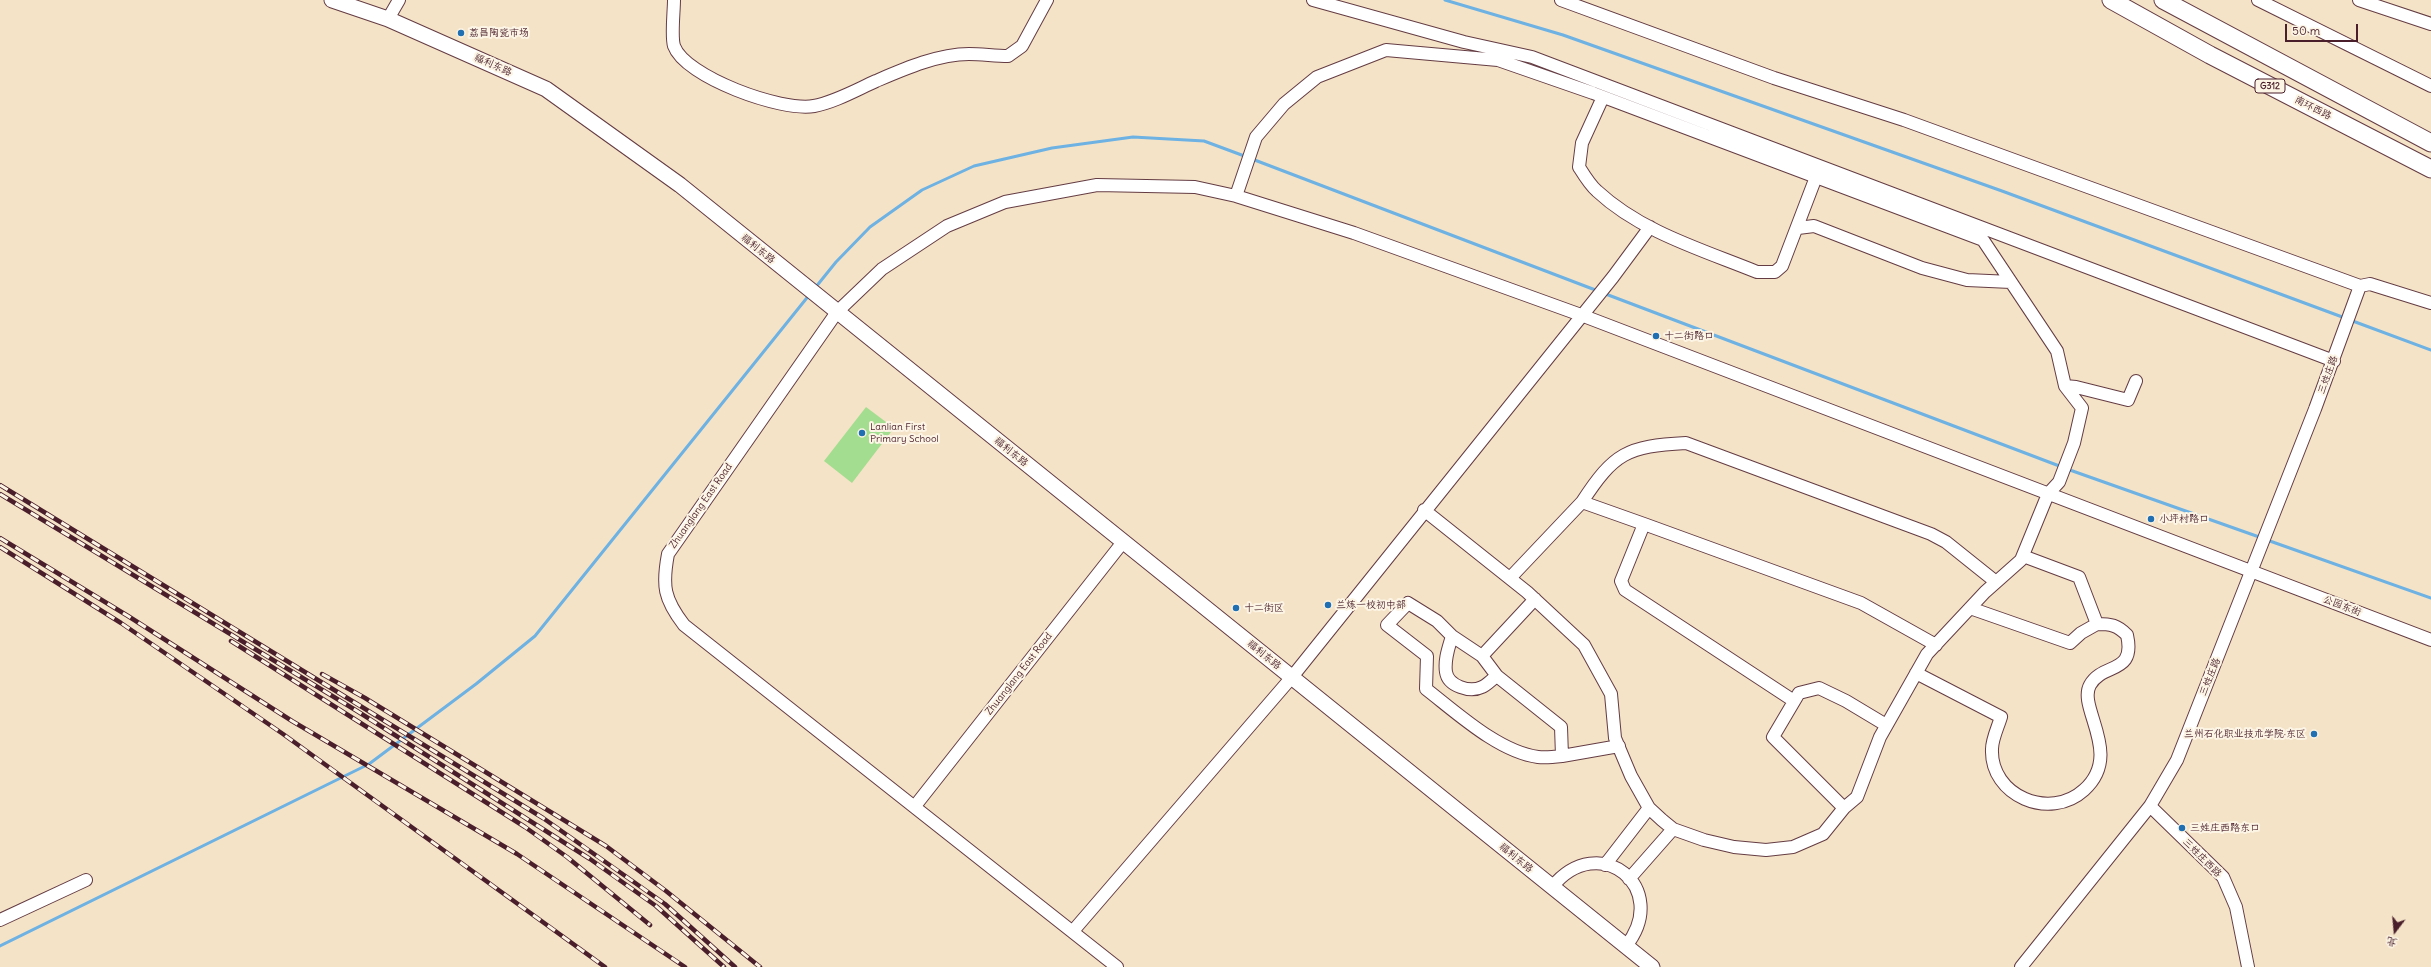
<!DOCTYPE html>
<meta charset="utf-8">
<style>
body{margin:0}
#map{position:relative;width:2431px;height:967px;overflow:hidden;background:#f5e3c8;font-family:Delius,"LXGW WenKai TC",sans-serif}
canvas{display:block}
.north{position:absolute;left:2375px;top:911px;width:40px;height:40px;-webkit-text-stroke:3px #fcf5e5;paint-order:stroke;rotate:196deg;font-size:11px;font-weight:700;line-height:16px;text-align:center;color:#4a1f2b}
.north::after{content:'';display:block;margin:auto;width:14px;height:18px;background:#4a1f2b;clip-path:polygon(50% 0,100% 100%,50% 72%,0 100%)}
.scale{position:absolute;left:2285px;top:24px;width:73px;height:18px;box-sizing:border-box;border:2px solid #4a1f2b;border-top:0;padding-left:5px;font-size:12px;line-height:14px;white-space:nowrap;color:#4a1f2b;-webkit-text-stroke:3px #fcf5e5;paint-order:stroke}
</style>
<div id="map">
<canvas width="2431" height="967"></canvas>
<div class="north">北</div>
<div class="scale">50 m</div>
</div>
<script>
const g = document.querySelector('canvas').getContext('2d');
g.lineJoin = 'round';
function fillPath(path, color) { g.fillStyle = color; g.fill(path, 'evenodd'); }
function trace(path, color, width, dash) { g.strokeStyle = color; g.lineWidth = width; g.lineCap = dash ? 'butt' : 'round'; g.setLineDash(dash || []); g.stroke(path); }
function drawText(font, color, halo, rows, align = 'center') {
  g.font = font + ' Delius,"LXGW WenKai TC",sans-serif'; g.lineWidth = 4; g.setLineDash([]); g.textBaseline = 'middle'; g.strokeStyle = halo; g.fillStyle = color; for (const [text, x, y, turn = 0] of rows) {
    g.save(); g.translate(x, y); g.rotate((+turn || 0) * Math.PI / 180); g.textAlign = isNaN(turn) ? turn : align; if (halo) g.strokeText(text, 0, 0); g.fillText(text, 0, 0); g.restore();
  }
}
fillPath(new Path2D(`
 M866,407l28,21 -42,55 -28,-22z`), '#a3dd8f');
trace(new Path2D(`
 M1445,0l118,35 439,156 343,127
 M1252,159l346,132
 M815,288l21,-26 34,-35 52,-37 52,-24 78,-18 81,-11 71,4 43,16
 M1603,293l459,174
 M2350,320l81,30
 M2067,469l195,69
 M2267,540l164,58
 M0,946l369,-182 107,-80 59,-48 275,-342`), '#6db2e3', 3);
const minor = new Path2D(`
 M674,0c0,11 -3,36 0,46 11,31 108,66 140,60 21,-4 42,-16 62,-25 28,-12 62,-27 93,-27 13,0 26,2 39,2l14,-10 25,-46
 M1313,0l151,42 68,15 802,304
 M1561,0l213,78 130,42 456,166
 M2258,0l173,86
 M2359,0l72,24
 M388,19l11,-19
 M1603,97l-21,46 -3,24c5,8 11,18 18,24 44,41 106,59 160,81h18l7,-6 34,-89
 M1236,196l20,-59 28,-33 33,-27 69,-27 112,10 95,33 390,147 74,111 8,35 17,22 -8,35 -15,39 -11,12 -27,66 -36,32 -58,62 -47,83 -23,60 -13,11 -21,26 -30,13 -27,3 -32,-3 -30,-7 -31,-11 -11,-9 -13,-12 -18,-32 -16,-38 -4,-44 -27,-49 -57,-53 -103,-82
 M1798,228l16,-2 108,42 45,12 44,2
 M2065,386l11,1 52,13 8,-19
 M1582,502c32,-49 45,-56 104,-59l245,91 15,8 50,40
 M1510,578l72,-76 62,22
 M1535,599l-53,57 15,20 64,51 1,29 57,-10
 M1970,608l100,35 11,-10 16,-9 -18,-47 -56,-21
 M1452,636c-3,11 -8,23 -6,36 2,14 24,21 36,15 5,-2 10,-8 15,-11
 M1482,656l-30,-20 -15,-15 -29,-18 -21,22 40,31 -1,33c31,24 73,63 112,68 7,1 16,0 24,-1
 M1916,673l85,44c-3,10 -9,22 -9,32 -2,47 58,72 92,41 40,-36 -7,-82 6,-105 13,-23 46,-10 37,-50 -10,-10 -16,-11 -30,-11
 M1794,701l-169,-111 -4,-9 23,-57 217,79 75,42
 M915,806l208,-264
 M2150,806l73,71 13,30 12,60
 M1844,808l-71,-71 26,-44 20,-5 27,13 40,24
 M1605,865l44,-57
 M1629,879l44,-50
 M1552,887c47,-58 120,1 74,59
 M0,920l86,-40
 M1073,931l219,-254 321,-400 37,-50
 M1117,967l-433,-342c-20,-26 -22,-39 -16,-71l169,-242 45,-43 65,-43 58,-24 92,-17 98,2 41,9 118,37 227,82 850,325
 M2021,967l129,-161 27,-46 138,-351 45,-123 10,-2 61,19`);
const major = new Path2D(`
 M332,0l56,19 158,70 134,96 972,782`);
const highway = new Path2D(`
 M2111,0l99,55 221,114
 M2163,0l268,143`);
trace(minor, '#643c43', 14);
trace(major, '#643c43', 17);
trace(highway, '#643c43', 19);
trace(minor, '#fff', 12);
trace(major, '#fff', 15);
trace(highway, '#fff', 17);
const rail = new Path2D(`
 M0,485l543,333 122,86 70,63
 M0,494l357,217 233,148 66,47 68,61
 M0,538l128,78 164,105 225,133 168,113
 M0,547l121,76 162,111 322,233
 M231,641l294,186 42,30 83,68
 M322,674l43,24 241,148 60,45 94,76`);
trace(rail, '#4a1f2b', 4.5);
trace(rail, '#fcf5e5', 3, [9]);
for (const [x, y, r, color] of [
 [461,33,4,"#1f6fb2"],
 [1656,336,4,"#1f6fb2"],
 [862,433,4,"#1f6fb2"],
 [2151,519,4,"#1f6fb2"],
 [1328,605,4,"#1f6fb2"],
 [1236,608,4,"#1f6fb2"],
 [2314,734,4,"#1f6fb2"],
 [2182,828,4,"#1f6fb2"]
]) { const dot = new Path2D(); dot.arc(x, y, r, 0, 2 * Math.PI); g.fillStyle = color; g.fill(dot); trace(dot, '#fcf5e5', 1.5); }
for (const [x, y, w] of [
 [2270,86,30]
]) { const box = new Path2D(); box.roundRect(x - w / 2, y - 7, w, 14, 3); g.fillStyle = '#fcf5e5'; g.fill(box); trace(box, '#4a1f2b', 1); }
drawText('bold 9px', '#4a1f2b', null, [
 ["G312",2270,86]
]);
drawText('10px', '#4a1f2b', '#fcf5e5', [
 ["荔昌陶瓷市场",469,33],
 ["十二街路口",1664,336],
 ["Lanlian First",870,427],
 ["Primary School",870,439],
 ["小坪村路口",2159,519],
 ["兰炼一校初中部",1336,605],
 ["十二街区",1244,608],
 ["兰州石化职业技术学院·东区",2306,734,"right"],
 ["三姓庄西路东口",2190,828]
], 'left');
drawText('10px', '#4a1f2b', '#fcf5e5', [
 ["福利东路",493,65,24],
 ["南环西路",2313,108,27],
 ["福利东路",758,249,39],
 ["三姓庄路",2328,375,-70],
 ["福利东路",1011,452,39],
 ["Zhuanglang East Road",701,506,-55],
 ["公园东街",2342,606,21],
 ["福利东路",1264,655,39],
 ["Zhuanglang East Road",1019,674,-52],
 ["三姓庄路",2210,677,-68],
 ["福利东路",1516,858,39],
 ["三姓庄西路",2202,858,45]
]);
</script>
